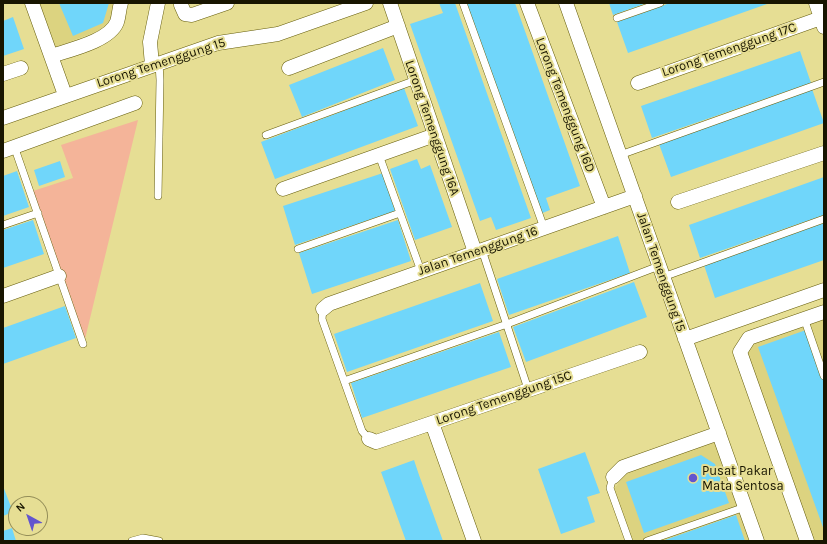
<!DOCTYPE html>
<style>
body{margin:0}
#map{position:relative;width:827px;height:544px;overflow:hidden;background:#e6de94;font-family:Karla,sans-serif}
canvas{display:block}
.frame{position:absolute;inset:0;border:4px solid #181500;pointer-events:none}
.north{position:absolute;left:8px;top:496px;width:40px;height:40px;box-sizing:border-box;background:#e6de94;border:1px solid #948e59;border-radius:50%;rotate:320deg;font-size:11px;font-weight:700;line-height:16px;text-align:center;color:#181500}
.north::after{content:'';display:block;margin:auto;width:14px;height:18px;background:#6255ce;clip-path:polygon(50% 0,100% 100%,50% 72%,0 100%)}
</style>
<div id="map">
<canvas width="827" height="544"></canvas>
<div class="frame"></div>
<div class="north">N</div>
</div>
<script>
const g = document.querySelector('canvas').getContext('2d');
g.lineJoin = 'round';
function fillPath(path, color) { g.fillStyle = color; g.fill(path, 'evenodd'); }
function trace(path, color, width, dash) { g.strokeStyle = color; g.lineWidth = width; g.lineCap = dash ? 'butt' : 'round'; g.setLineDash(dash || []); g.stroke(path); }
function drawText(font, color, halo, rows, align = 'center') {
  g.font = font + ' Karla,sans-serif'; g.lineWidth = 4; g.setLineDash([]); g.textBaseline = 'middle'; g.strokeStyle = halo; g.fillStyle = color; for (const [text, x, y, turn = 0] of rows) {
    g.save(); g.translate(x, y); g.rotate((+turn || 0) * Math.PI / 180); g.textAlign = isNaN(turn) ? turn : align; if (halo) g.strokeText(text, 0, 0); g.fillText(text, 0, 0); g.restore();
  }
}
fillPath(new Path2D(`
 M39,3h76l-4,16 -5,9 -50,19z
 M824,318v223h-11l-66,-189 7,-10z
 M715,440l35,101h-117l-19,-52 13,-17z`), '#dcd380');
fillPath(new Path2D(`
 M138,120l-53,219 -52,-148 40,-13 -12,-33z`), '#f4b499');
fillPath(new Path2D(`
 M59,3h50l-6,20 -30,13z
 M439,3h16l76,215 -35,12 -5,-13 -11,4 -70,-197 33,-11z
 M465,3h50l65,183 -34,12 4,12 -10,4z
 M609,3h38l-34,12z
 M670,3h100l-142,50 -11,-31z
 M13,17l11,32 -21,7v-35z
 M383,48l12,32 -93,37 -13,-32z
 M800,51l11,32 -159,55 -11,-32z
 M404,88l14,38 -143,53 -14,-37z
 M812,89l12,34 -153,54 -12,-33z
 M417,159l4,10 9,-4 22,62 -37,13 -25,-71z
 M60,161l5,16 -26,9 -5,-16z
 M17,171l12,36 -26,9v-40z
 M383,173l12,38 -100,34 -12,-39z
 M824,177v38l-124,43 -11,-33z
 M33,220l11,34 -41,14v-38z
 M398,220l13,41 -99,33 -13,-41z
 M824,223v37l-109,38 -11,-33z
 M618,236l12,37 -121,42 -12,-36z
 M634,282l13,35 -121,45 -13,-35z
 M480,283l13,38 -146,51 -13,-38z
 M65,306l11,32 -73,26v-36z
 M806,330l18,51v149l-66,-183z
 M499,332l12,35 -149,51 -11,-35z
 M585,452l15,41 -13,4 8,25 -34,12 -23,-65z
 M701,455l14,9 14,39 -85,30 -18,-51z
 M414,460l5,15 24,66h-37l-25,-69z
 M3,486l10,26 -10,4z
 M736,515l9,26h-83z
 M12,528l4,13h-13v-10z`), '#70d6fa');
const lane = new Path2D(`
 M463,3l81,225
 M617,18l43,-15
 M266,135l150,-55
 M14,146l69,198
 M379,155l42,116
 M620,155l204,-73
 M158,196l2,-116 -1,-17
 M3,225l35,-12
 M298,249l102,-36
 M482,250l46,139
 M663,277l161,-58
 M323,309l-1,10 40,112 7,8
 M804,318l20,58
 M344,381l163,-57 152,-58
 M613,477l-3,11 19,53
 M132,541l11,-3 16,3
 M647,541l98,-34`);
const street = new Path2D(`
 M32,3l33,92
 M181,3v2l4,9 7,1 35,-12
 M390,3l85,249
 M527,3l77,204
 M566,3l191,538
 M816,3l8,24
 M51,56c18,-6 59,-15 66,-34 2,-6 2,-13 4,-19
 M152,65l-2,-23 8,-39
 M289,68l109,-42
 M3,74l18,-6
 M638,83l183,-65
 M3,118l215,-75 60,-9 88,-31
 M3,151l132,-48
 M283,189l152,-54
 M678,202l146,-49
 M3,296l56,-20
 M323,309l6,-5 306,-108
 M685,339l139,-49
 M432,423l42,118
 M369,439l7,3 264,-90
 M613,477l10,-10 96,-34
 M807,541l-67,-189 9,-14 75,-26`);
trace(lane, '#665e0c', 8);
trace(street, '#665e0c', 15);
trace(lane, '#fff', 7);
trace(street, '#fff', 14);
for (const [x, y, r, color] of [
 [693,478,5,"#6255ce"]
]) { const dot = new Path2D(); dot.arc(x, y, r, 0, 2 * Math.PI); g.fillStyle = color; g.fill(dot); trace(dot, '#e6de94', 1.5); }
drawText('13px', '#181500', '#e6de94', [
 ["Lorong Temenggung 17C",729,50,-19],
 ["Lorong Temenggung 15",161,63,-18],
 ["Lorong Temenggung 16D",565,105,69],
 ["Lorong Temenggung 16A",432,128,71],
 ["Jalan Temenggung 16",478,251,-19],
 ["Jalan Temenggung 15",661,272,71],
 ["Lorong Temenggung 15C",504,398,-19]
]);
drawText('13px', '#181500', '#e6de94', [
 ["Pusat Pakar",702,471],
 ["Mata Sentosa",702,486]
], 'left');
</script>
